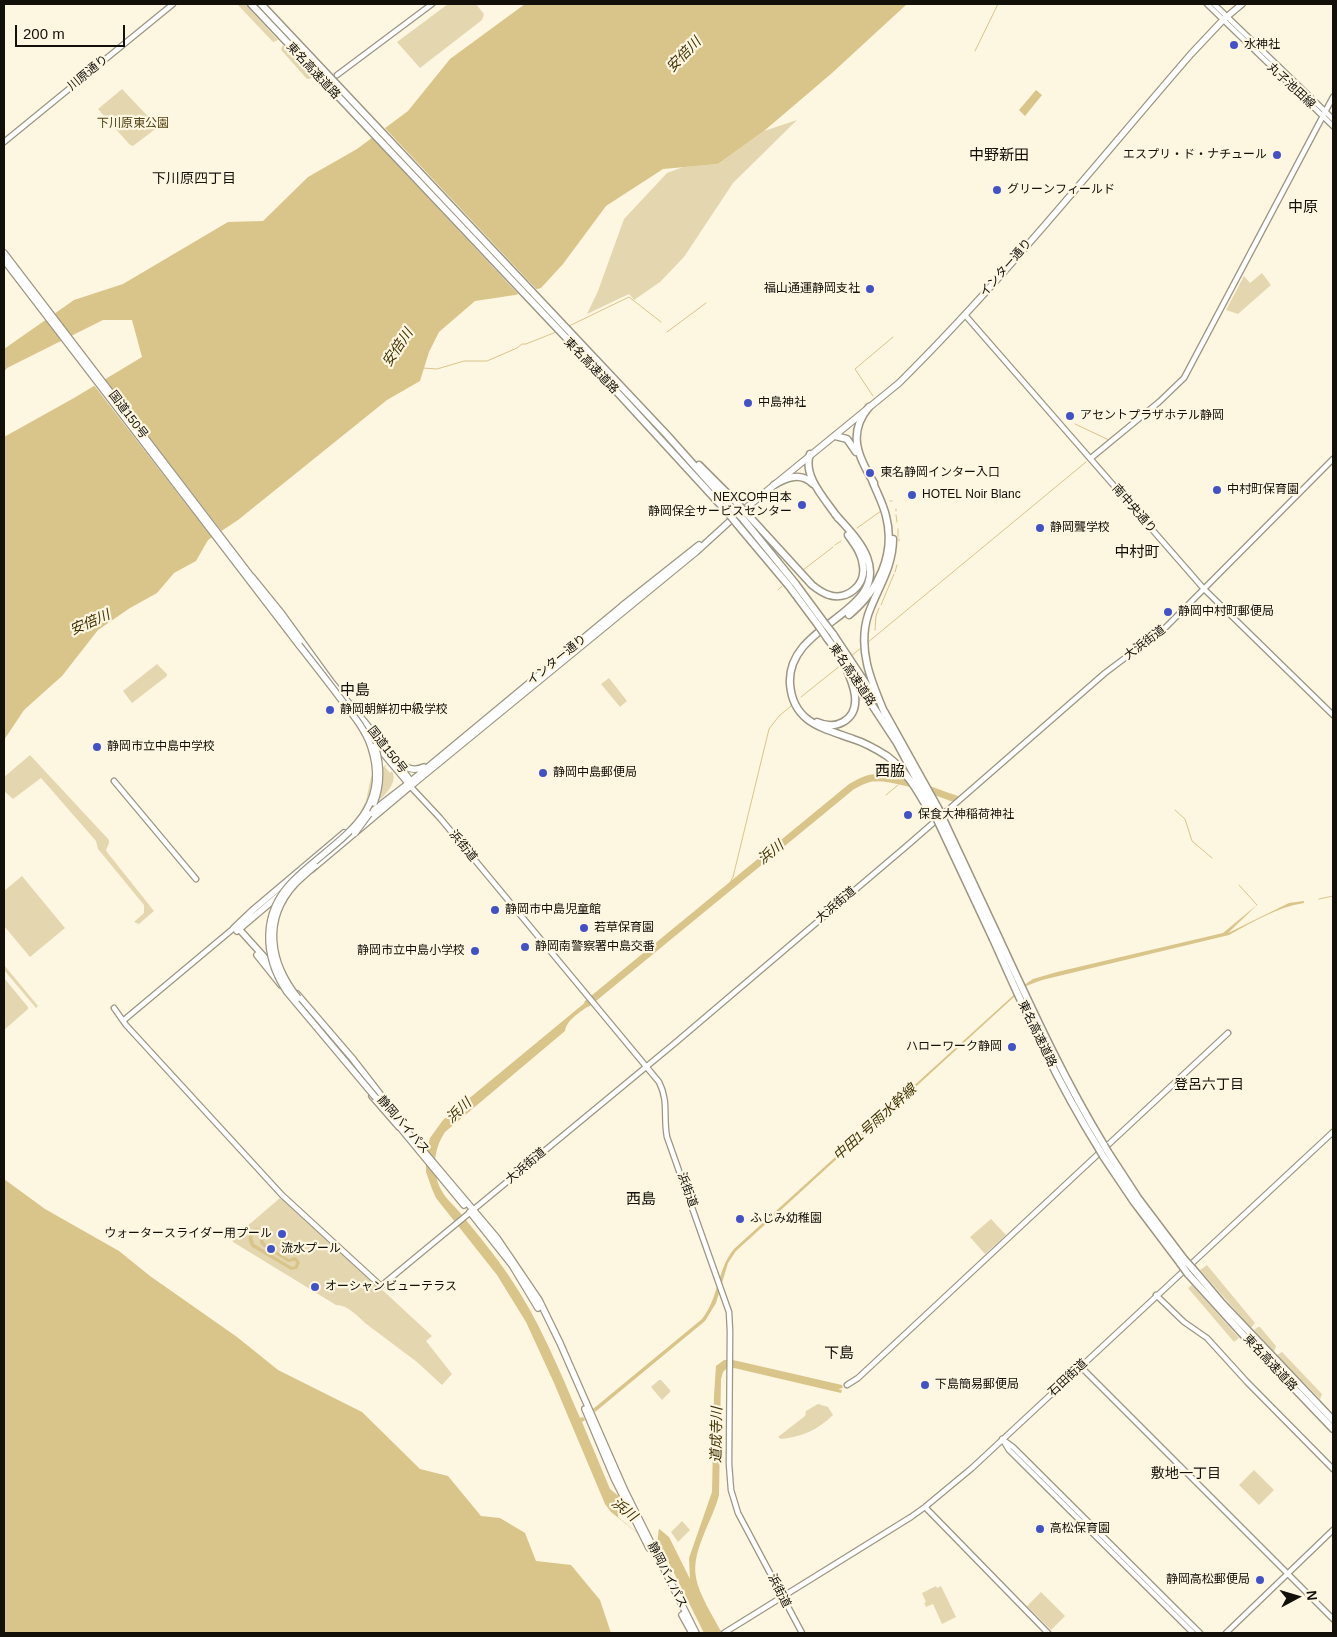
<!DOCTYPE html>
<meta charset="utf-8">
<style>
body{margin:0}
#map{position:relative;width:1337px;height:1637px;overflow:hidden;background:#fdf6e1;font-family:Arial,sans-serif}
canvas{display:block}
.frame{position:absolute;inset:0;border:5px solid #131009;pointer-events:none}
.north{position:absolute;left:1272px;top:1572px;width:50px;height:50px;-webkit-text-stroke:4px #fdf6e1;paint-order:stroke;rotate:84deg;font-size:14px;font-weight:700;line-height:20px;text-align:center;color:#131009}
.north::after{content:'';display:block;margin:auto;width:18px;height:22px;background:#131009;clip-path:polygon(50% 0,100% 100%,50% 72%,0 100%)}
.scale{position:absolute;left:15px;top:25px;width:110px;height:22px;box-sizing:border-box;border:2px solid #131009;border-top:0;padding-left:6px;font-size:15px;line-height:18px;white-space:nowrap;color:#131009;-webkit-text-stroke:4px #fdf6e1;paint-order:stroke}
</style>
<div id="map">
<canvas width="1337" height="1637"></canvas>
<div class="frame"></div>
<div class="north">N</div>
<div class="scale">200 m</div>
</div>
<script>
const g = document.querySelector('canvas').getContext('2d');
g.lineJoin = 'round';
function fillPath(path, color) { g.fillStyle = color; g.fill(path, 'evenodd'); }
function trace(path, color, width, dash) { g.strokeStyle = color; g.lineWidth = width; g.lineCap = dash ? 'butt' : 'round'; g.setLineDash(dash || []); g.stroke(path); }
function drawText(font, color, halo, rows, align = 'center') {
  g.font = font + ' Arial,"Noto Sans JP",sans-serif'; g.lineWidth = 4.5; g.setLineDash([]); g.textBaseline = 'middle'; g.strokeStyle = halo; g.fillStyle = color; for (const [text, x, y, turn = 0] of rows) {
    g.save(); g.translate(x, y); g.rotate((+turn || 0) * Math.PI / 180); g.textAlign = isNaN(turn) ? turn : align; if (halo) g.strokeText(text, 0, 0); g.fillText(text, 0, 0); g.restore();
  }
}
fillPath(new Path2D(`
 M237,4h8l33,36 -5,2z
 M448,4h28l8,10 -2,6 -62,48 -23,-26z
 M283,45l30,33 -6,1 -25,-28 -1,-2z
 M122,89l36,38 -25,19 -3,-1 -32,-36z
 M797,120l-64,63 -49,74 -24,25 -26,18 -5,-6 -42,20 11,-23 26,-72 43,-46 16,-6 35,-3 46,-33z
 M1262,273l9,12 -33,29 -12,-4 18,-34 6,7z
 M157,664l10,10v2l-35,27 -9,-12z
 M609,678l18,23 -7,6 -19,-23z
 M30,755l79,85v3l-3,7 1,2 47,59 -15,13 -5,-2 10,-9v-8l-46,-56 -2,-8 -55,-63 -28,21 -9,-8v-14z
 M387,764l-2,3 5,6 2,-2c9,17 -22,36 -34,46l8,-16 5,-24z
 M22,876l43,52 -35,29 -26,-31v-35z
 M4,965l34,41 -2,2 -32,-38z
 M4,978l24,29v2l-24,21z
 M280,1198l2,1 23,19 127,118 -6,5 26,33 -10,11 -25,-23 -52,-39c-7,-7 -18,-18 -29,-18l-103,-63 -1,-3z
 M991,1219l15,16 -21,19 -15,-17z
 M1207,1265l48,58 -4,5 -51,-58z
 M1192,1285l47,53 -5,4 -46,-54z
 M1258,1327h2l16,19 -2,6 -20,-22z
 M1282,1352l40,42 -2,5 -43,-44z
 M659,1380h2l9,10v2l-8,8 -11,-13z
 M818,1404l10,3 5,8c-15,15 -32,22 -52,24l-3,-2 27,-21 1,-5z
 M1254,1470l20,20 -15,15 -20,-20z
 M682,1521l8,9 -12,12 -7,-10z
 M936,1586l1,2 4,-2 15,31 -14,7 -9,-20 -7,3 -2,-4 2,-1 -4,-9z
 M1041,1592l24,24 -14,14 -24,-24z`), '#e4d7b0');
fillPath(new Path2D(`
 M525,4h382l-75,69 -68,58 -46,33 -55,5 -57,37 -43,58 -22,24 -26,7 -40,6 -36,31 -10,20 -9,29 -33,19 -149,120 -30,20 -12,21 -22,12 -17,20 -27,15 -32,22 -36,46 -38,34 -20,30v-303l70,-39 68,-41 -10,-37h-29l-96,48 -3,4v-23l70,-49 49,-16 105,-62 35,-1 45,-44 49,-28 51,-38 42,-52z
 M1036,90l6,5 -17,21 -6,-6z
 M1304,901v2c-27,4 -51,19 -75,32l-187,45 -16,6 -290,265 -8,12 -12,40 -11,18 -110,91 -2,-3 109,-90c17,-21 15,-50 32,-70l293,-266 6,-4 24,-7 166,-39 35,-29 -30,29 61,-30z
 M593,996l3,4c-9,9 -29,17 -31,31l-120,101c-10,15 -13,33 -7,51 5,14 15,21 24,32 16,20 33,40 47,61 30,44 50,93 71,142l3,-1 2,3 -3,2 28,67 59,48 21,42 -1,-21 23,-66 2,-97 2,-29 8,-6h9l109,25 1,3 -5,1 4,1 -1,3 -107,-25h-7l-4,4 -2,7 -2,116c-6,25 -28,56 -23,82 2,16 18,41 26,56h-18l-39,-78 -54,-43 -6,-8 -51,-121 -28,-61 -29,-47 -61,-77 -4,-9 -6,-17v-16l4,-18 13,-18z
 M4,1179l41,30 74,42 31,25 87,61 41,33 84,42 58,57 28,7 33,40 19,2 25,15 11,28 35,4 29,35 11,33h-607z
 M257,1228l6,3v9l3,5 23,14 6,-2 3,2 2,4 -3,6 -6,1 -39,-23c-5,-7 -4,-11 0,-18zM256,1232l4,2v9l4,4 24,15 7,-1 1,2 -1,3 -3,1 -38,-23 -2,-7z`), '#d9c589');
fillPath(new Path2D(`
 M383,126l155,165 -18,5 -150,-160z
 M104,378l119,155 -10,6 -120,-155z
 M618,1496l41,32 -2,16 3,7 -42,-34 2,-17z`), '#fdf6e1');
trace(new Path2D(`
 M975,51l23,-47
 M569,326l60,-29 32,25
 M667,332l39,-29
 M423,368l14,1 27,-8h23l30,-13 5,-4h4l30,-12
 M873,396l-18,-27 38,-32
 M1075,424l34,16
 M890,501h2
 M896,509v2
 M896,515l1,7
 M857,528l24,-17
 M898,529v8
 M854,531l1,-1
 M899,541v-2
 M835,545l6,-4
 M803,570l30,-23
 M895,572l2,-7
 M778,590l4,-4
 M881,605l13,-31
 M875,630l1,-14 3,-8
 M867,643l219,-181
 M850,657l12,-10
 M801,697l40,-32
 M886,795l12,-10
 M1175,810l10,9 7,22 20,17
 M1239,885l18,20
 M726,890l7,-13 36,-148 10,-13 12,-10
 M1319,899l14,-3`), '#d9c589', 1);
trace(new Path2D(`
 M588,1003l263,-216c7,-4 13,-8 21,-9 21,-3 63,14 84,21`), '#d9c589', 7);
const tertiary = new Path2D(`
 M1207,4l126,122
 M1214,4l119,115
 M337,75l95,-71
 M4,142l169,-138
 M965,315l239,274 129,126
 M1091,458l68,-56 25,-24 149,-281
 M114,781l82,98
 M411,787l29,31 219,264c10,19 4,35 8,55l62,175 1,19 -1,133 2,26 7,23 64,120
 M114,1008l12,17 156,170 99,91 294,-243 234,-199 196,-171 61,-46 167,-168
 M124,1020l110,-92
 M1156,1295l28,27 23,16 40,44 86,87
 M1081,1367l252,252
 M847,1385l11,-7 370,-345
 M1002,1439l11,8 187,186
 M1003,1440l6,10 184,183
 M925,1507l123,126
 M724,1633l187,-116 14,-10 47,-39 361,-336
 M1226,1633l107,-103`);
const primary = new Path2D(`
 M746,508l153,-125c104,-103 196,-218 292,-329l32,-34 19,-16
 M397,760c8,8 16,12 27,7
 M411,781l211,-175 77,-61
 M413,784l283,-232 34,-31`);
const trunk = new Path2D(`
 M4,253l249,326
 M4,260l295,385
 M252,577l30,37 50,69 31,37 50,64 -101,85
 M367,734l42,50
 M365,817l44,-34
 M234,928l20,-19 90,-76
 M236,928l3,1 37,41
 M237,931l46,-39
 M257,955l24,30
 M297,994l55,64 31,40
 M372,1096l27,31
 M378,1097l119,141 42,62 21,43 65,148 71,142
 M398,1125l66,80
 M470,1212l42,53 26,43
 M585,1409l29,69 35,70
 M682,1615l10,18`);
const motorway = new Path2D(`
 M251,4l355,376 122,133
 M261,4l406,431 66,74
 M869,407c-22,26 -11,50 5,76
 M835,436l12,3 9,13
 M810,454c-8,22 16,46 28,64
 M699,465l39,39
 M774,485c13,-8 27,-13 39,-1
 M835,514c11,13 26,27 32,43 22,57 -81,66 -77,127 3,39 33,44 63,55 13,4 23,10 34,17 19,14 32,37 43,57
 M748,515l64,70c5,4 10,8 17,10 18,6 37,-10 34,-29 -1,-12 -8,-21 -15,-31
 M743,519l52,64 28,38
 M737,524l52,62 29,39
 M849,615c29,-24 47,-61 37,-99 -3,-13 -10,-25 -14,-36
 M833,634l41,62
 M827,638l19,26
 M851,673l46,70 35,65
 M884,711l54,97
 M885,714c-13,-31 -28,-64 -17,-99 9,-26 25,-47 25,-76
 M817,722c9,4 17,5 26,0 23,-13 8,-43 0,-61
 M998,936c33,71 65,142 106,209
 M993,939c32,72 64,143 106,210
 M1108,1152l30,46 46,61
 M1103,1156l31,46 46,61
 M1193,1269l28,33 112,118
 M1188,1274l59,65 86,90`);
trace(tertiary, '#9c9683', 7);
trace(primary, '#9c9683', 8);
trace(trunk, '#9c9683', 8);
trace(motorway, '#9c9683', 9);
trace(tertiary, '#fff', 4.5);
trace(primary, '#fff', 5.5);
trace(trunk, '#fff', 5.5);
trace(motorway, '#fff', 6);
const trunkBridge = new Path2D(`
 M299,645c15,19 30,38 44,57 11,14 23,29 28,45 23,70 -39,94 -78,134 -32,32 -30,75 -6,111l89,106
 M374,803c7,-18 7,-38 1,-57
 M355,833l14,-19
 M298,998c-28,-35 -36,-78 -3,-114 6,-6 13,-12 20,-18`);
const motorwayBridge = new Path2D(`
 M738,504l10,11
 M733,509l10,10
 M728,513l9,11
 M823,621l10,13
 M818,625l9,13
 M938,808l60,128
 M933,811l60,128
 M1104,1145l4,7
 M1099,1149l4,7
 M1184,1259l9,10
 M1180,1263l8,11`);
trace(trunkBridge, '#9c9683', 8, []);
trace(motorwayBridge, '#9c9683', 9, []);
trace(trunkBridge, '#fff', 5.5);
trace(motorwayBridge, '#fff', 6);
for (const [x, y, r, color] of [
 [1234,45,5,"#4252c6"],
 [1277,155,5,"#4252c6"],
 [997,190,5,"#4252c6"],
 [870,289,5,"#4252c6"],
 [748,403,5,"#4252c6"],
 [1070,416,5,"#4252c6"],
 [870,473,5,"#4252c6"],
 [1217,490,5,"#4252c6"],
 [912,495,5,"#4252c6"],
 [802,505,5,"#4252c6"],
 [1040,528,5,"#4252c6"],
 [1168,612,5,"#4252c6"],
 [330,710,5,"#4252c6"],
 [97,747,5,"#4252c6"],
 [543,773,5,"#4252c6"],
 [908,815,5,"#4252c6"],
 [495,910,5,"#4252c6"],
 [584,928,5,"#4252c6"],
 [525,947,5,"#4252c6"],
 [475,951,5,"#4252c6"],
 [1012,1047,5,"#4252c6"],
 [740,1219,5,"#4252c6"],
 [282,1234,5,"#4252c6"],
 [271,1249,5,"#4252c6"],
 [315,1287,5,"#4252c6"],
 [925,1385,5,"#4252c6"],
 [1040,1529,5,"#4252c6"],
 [1260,1580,5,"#4252c6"]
]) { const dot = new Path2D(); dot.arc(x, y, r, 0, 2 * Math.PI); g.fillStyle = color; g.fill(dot); trace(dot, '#fdf6e1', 2); }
drawText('12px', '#131009', '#fdf6e1', [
 ["水神社",1244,45],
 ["エスプリ・ド・ナチュール",1267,155,"right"],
 ["グリーンフィールド",1007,190],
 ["福山通運静岡支社",860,289,"right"],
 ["中島神社",758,403],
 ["アセントプラザホテル静岡",1080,416],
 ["東名静岡インター入口",880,473],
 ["中村町保育園",1227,490],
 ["HOTEL Noir Blanc",922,495],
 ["NEXCO中日本",792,498,"right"],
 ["静岡保全サービスセンター",792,512,"right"],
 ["静岡聾学校",1050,528],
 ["静岡中村町郵便局",1178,612],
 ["静岡朝鮮初中級学校",340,710],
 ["静岡市立中島中学校",107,747],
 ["静岡中島郵便局",553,773],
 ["保食大神稲荷神社",918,815],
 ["静岡市中島児童館",505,910],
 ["若草保育園",594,928],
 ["静岡南警察署中島交番",535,947],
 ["静岡市立中島小学校",465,951,"right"],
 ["ハローワーク静岡",1002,1047,"right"],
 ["ふじみ幼稚園",750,1219],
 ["ウォータースライダー用プール",272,1234,"right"],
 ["流水プール",281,1249],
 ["オーシャンビューテラス",325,1287],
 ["下島簡易郵便局",935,1385],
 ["高松保育園",1050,1529],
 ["静岡高松郵便局",1250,1580,"right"]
], 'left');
drawText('12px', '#131009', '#fdf6e1', [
 ["東名高速道路",313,71,47],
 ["川原通り",88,73,-39],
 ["丸子池田線",1291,86,43],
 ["インター通り",1006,268,-49],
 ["東名高速道路",591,366,46],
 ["国道150号",128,415,53],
 ["南中央通り",1134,509,49],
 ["大浜街道",1145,643,-37],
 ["インター通り",557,660,-39],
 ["東名高速道路",852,675,56],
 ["国道150号",387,750,52],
 ["浜街道",463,846,51],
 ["大浜街道",836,905,-40],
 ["東名高速道路",1037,1034,64],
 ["静岡バイパス",403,1125,49],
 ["大浜街道",526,1166,-40],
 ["浜街道",687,1190,70],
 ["東名高速道路",1270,1363,47],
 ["石田街道",1068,1378,-43],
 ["静岡バイパス",667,1575,63],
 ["浜街道",779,1591,63]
]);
drawText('12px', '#514314', '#fdf6e1', [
 ["下川原東公園",133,124]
]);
drawText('italic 14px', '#413301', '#fdf6e1', [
 ["安倍川",684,55,-46],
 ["安倍川",398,348,-56],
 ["安倍川",90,623,-24],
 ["浜川",771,853,-39],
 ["浜川",459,1111,-43],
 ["中田1号雨水幹線",875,1123,-42],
 ["道成寺川",717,1435,-89],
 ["浜川",624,1510,39]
]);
drawText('14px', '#131009', '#fdf6e1', [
 ["下川原四丁目",194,179],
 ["登呂六丁目",1209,1085],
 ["敷地一丁目",1186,1474]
]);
drawText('15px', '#131009', '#fdf6e1', [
 ["中野新田",999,156],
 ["中原",1303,208],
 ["中村町",1137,553],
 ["中島",355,691],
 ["西脇",890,772],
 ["西島",641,1200],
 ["下島",839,1354]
]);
</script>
